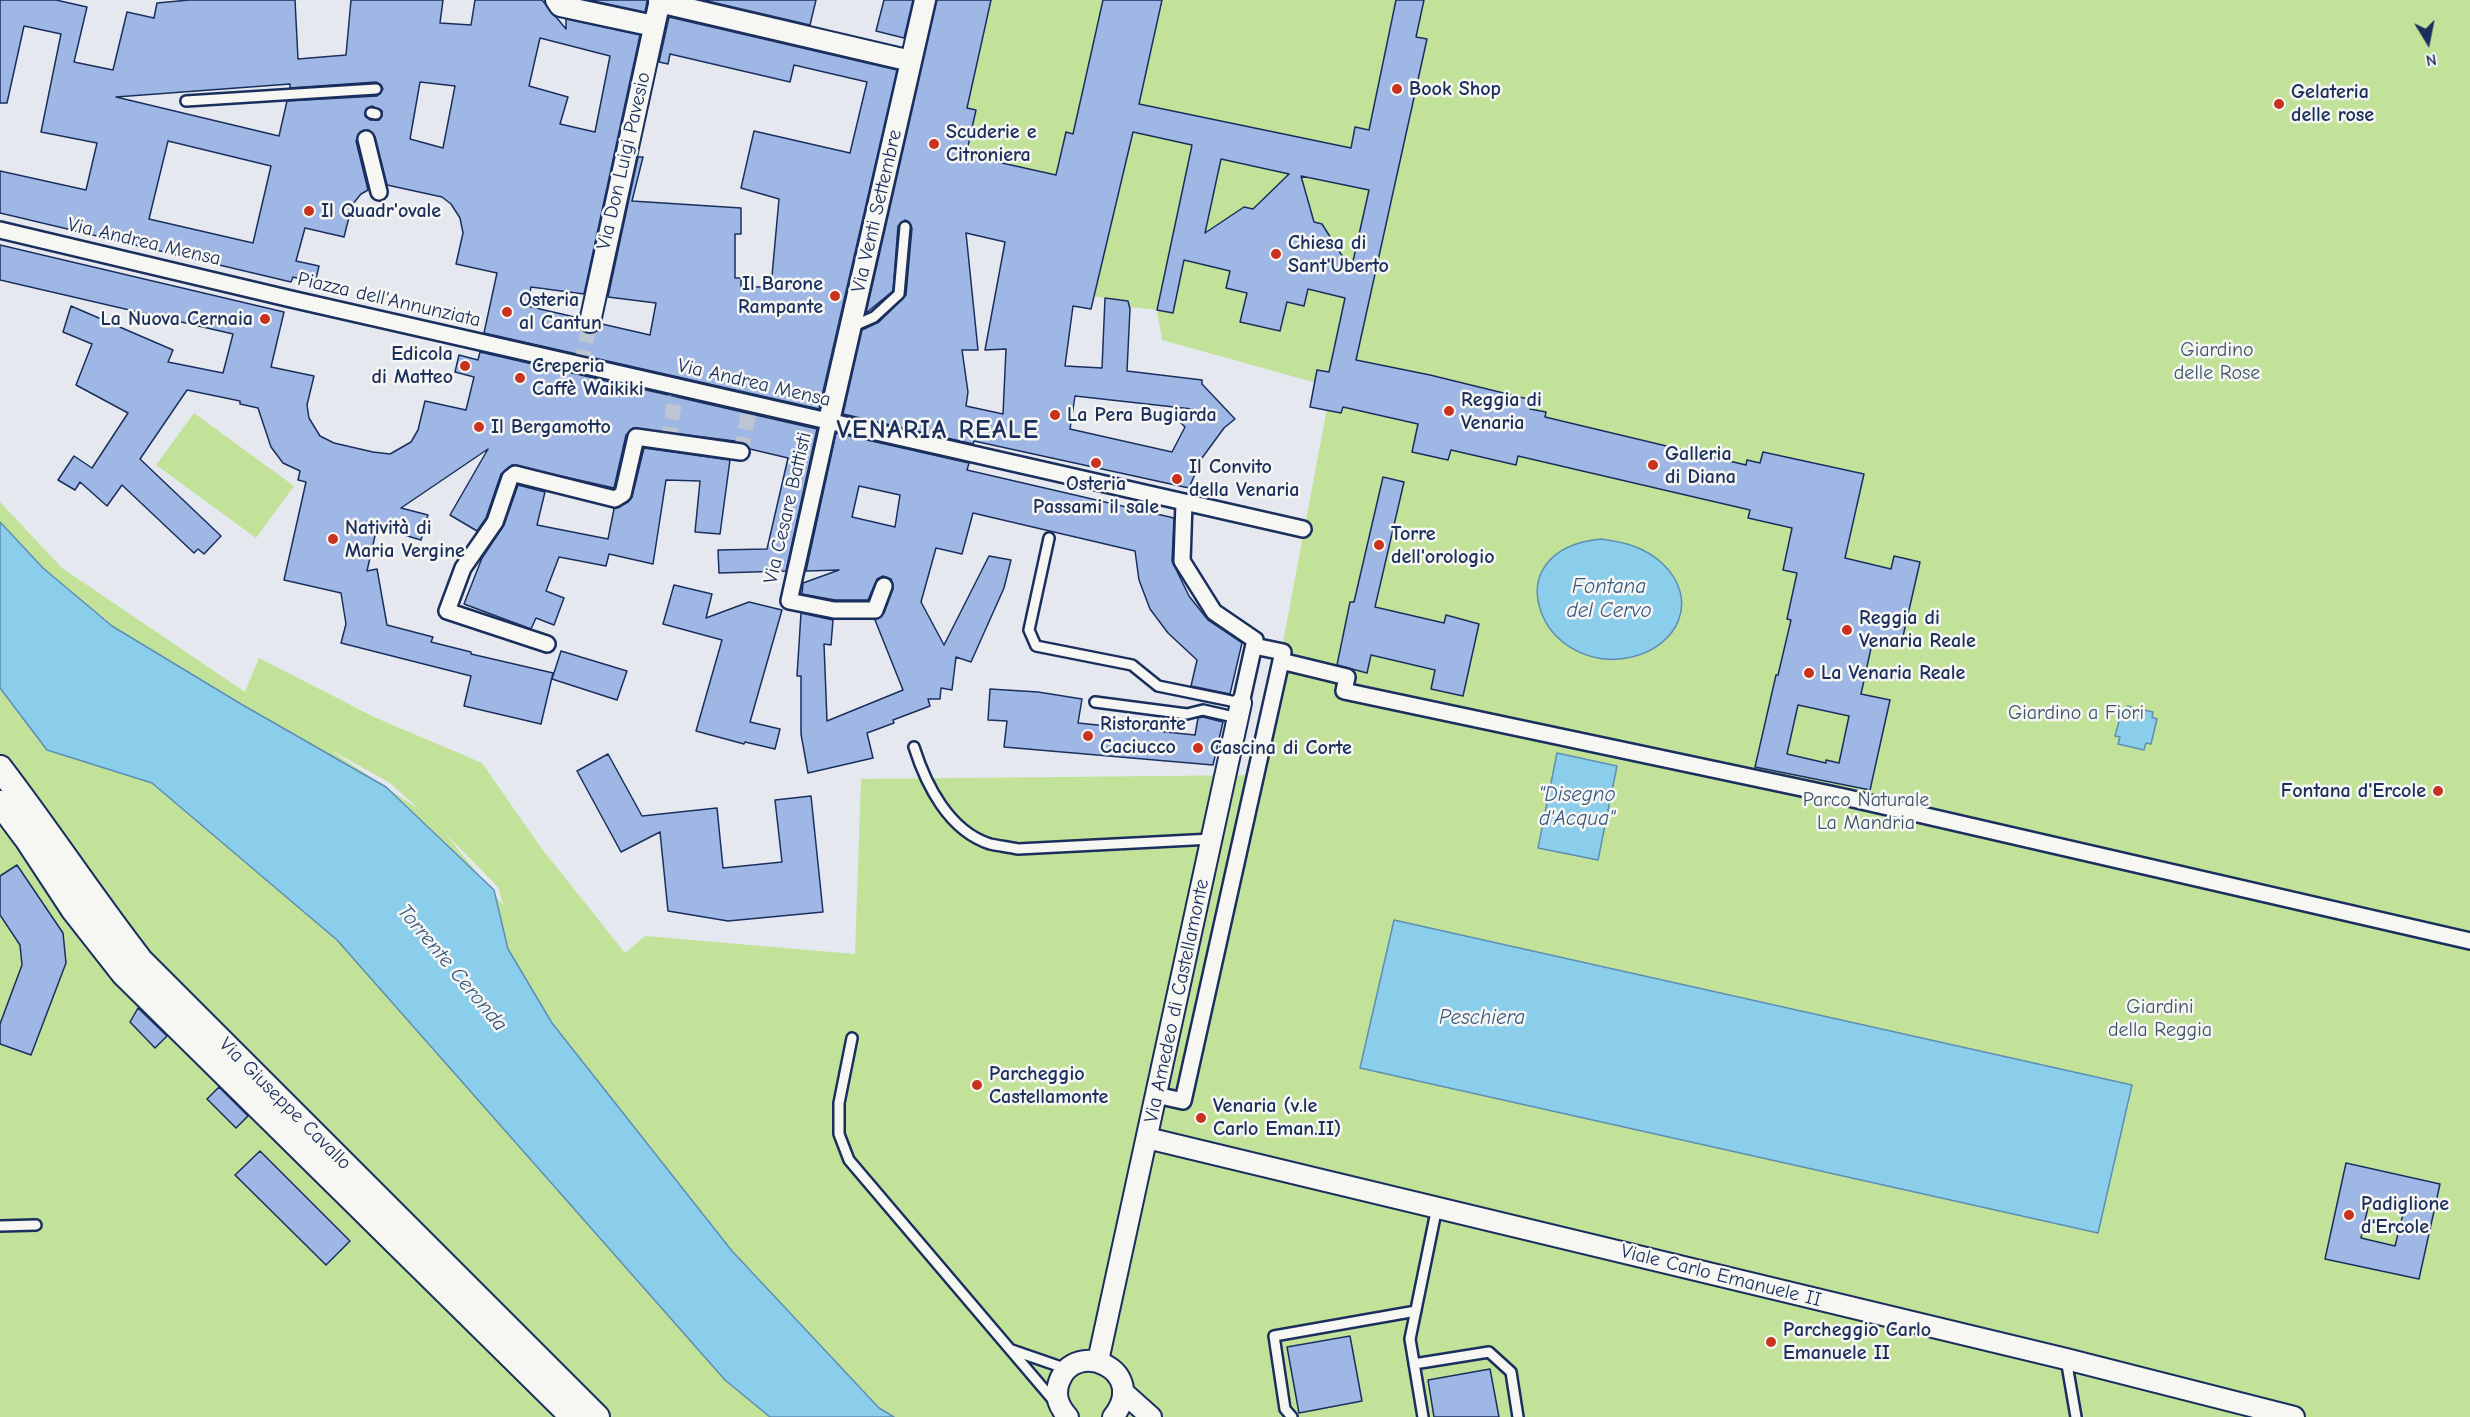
<!DOCTYPE html>
<meta charset="utf-8">
<style>
body{margin:0}
#map{position:relative;width:2470px;height:1417px;overflow:hidden;background:#e5e9ef;font-family:"Comic Neue",sans-serif}
canvas{display:block}
.north{position:absolute;left:2398px;top:12px;width:60px;height:60px;-webkit-text-stroke:4px #f6f6f2;paint-order:stroke;rotate:170deg;font-size:16px;font-weight:700;line-height:24px;text-align:center;color:#1b2f5e}
.north::after{content:'';display:block;margin:auto;width:21px;height:27px;background:#1b2f5e;clip-path:polygon(50% 0,100% 100%,50% 72%,0 100%)}
</style>
<div id="map">
<canvas width="2470" height="1417"></canvas>
<div class="north">N</div>
</div>
<script>
const g = document.querySelector('canvas').getContext('2d');
g.lineJoin = 'round';
function fillPath(path, color) { g.fillStyle = color; g.fill(path, 'evenodd'); }
function trace(path, color, width, dash) { g.strokeStyle = color; g.lineWidth = width; g.lineCap = dash ? 'butt' : 'round'; g.setLineDash(dash || []); g.stroke(path); }
function drawText(font, color, halo, rows, align = 'center') {
  g.font = font + ' "Comic Neue",sans-serif'; g.lineWidth = 5; g.setLineDash([]); g.textBaseline = 'middle'; g.strokeStyle = halo; g.fillStyle = color; for (const [text, x, y, turn = 0] of rows) {
    g.save(); g.translate(x, y); g.rotate((+turn || 0) * Math.PI / 180); g.textAlign = isNaN(turn) ? turn : align; if (halo) g.strokeText(text, 0, 0); g.fillText(text, 0, 0); g.restore();
  }
}
fillPath(new Path2D(`
 M934,0h1536v1417h-2470v-915l62,66 183,124 14,-34 115,59 108,46 60,86 83,104 20,-17 210,18 6,-175 397,-4 73,-388 -169,-47 -5,-30 -27,-3 -2,-6 -55,-7 -33,-45 -156,-33zM333,751l57,32 30,27 -87,-58zM444,832l54,55 5,17h-1z
 M194,413l100,73 -38,52 -100,-73z`), '#c2e29a');
const water = new Path2D(`
 M0,522l43,46 69,58 129,78 145,83 108,103 14,59 44,74 180,228 147,157 15,9h-124l-45,-37 -388,-440 -185,-157 -105,-33 -47,-62z
 M1601,539c23,3 44,8 62,25 37,36 15,82 -31,93 -91,21 -143,-107 -31,-118z
 M2127,706l26,6 -1,5 5,2 -6,25 -5,-1 -2,7 -26,-6 2,-7 -5,-1 7,-26h4z
 M1557,753l60,13 -19,94 -60,-12z
 M1394,920l738,165 -34,148 -738,-165z`);
fillPath(water, '#8bceec');
trace(water, '#5e8eb3', 1.5);
const building = new Path2D(`
 M0,0h56l31,7 -13,55 39,8 14,-58 27,6 3,-15 32,-3h106l3,59 48,-4 5,-55h92l-3,23 31,2 4,-25h67l24,29v-10l74,16 -56,259 -53,-7 -4,19 52,12v8l9,8 10,-4 4,-6 48,11 6,-32 -48,-6 30,-140h5l-11,44 109,7v26h-6v44h6v9h30l8,-88 -38,-11 13,-57 96,22 17,-71 -73,-17 -4,17 -120,-28 -2,10 -9,-2 10,-45 228,53 -78,339 -335,-76 13,-60 -41,-9 7,-31 -3,-15 -9,-14 -9,-7 -55,-12 -12,-48 -7,-7 -8,2 -4,9 12,49 -7,4 -9,11 -8,32 -39,-9 -9,33 23,5 -4,17 -22,-6 -2,5 -291,-69v-42l86,19 11,-47 -56,-11 20,-98 -37,-8 -17,77h-7zM540,38l70,18 -15,76 -35,-8 8,-27 -39,-11zM376,82l5,3 2,4 -6,7 -90,5 -8,35 -163,-39 174,-13v4zM420,82l35,4 -12,62 -33,-9zM372,106l10,5v5l-3,4h-9l-5,-4 1,-7zM168,141l103,25 -18,77 -104,-24z
 M589,0h58v2l-2,10z
 M703,0h113l-6,25z
 M884,0h29l-9,38 -28,-7z
 M937,0h54l-24,108 9,2 -10,45 90,20 10,-43 7,2 30,-134h59l-23,104 212,44 4,-21 14,3 27,-130h28l-8,37 11,2 -71,321 74,15 102,25 -2,9 16,3 -1,5 201,48 1,-5 13,3 3,-11 101,22 -19,84 46,11 3,-13 26,6 -19,83 -28,-6 -12,55 29,6 -20,90 -115,-23 21,-92h2l13,-55 -4,-1 10,-46 -14,-3 9,-42 -44,-10 2,-8 -232,-54 -2,9 -65,-15 -3,10 -36,-8 6,-28 -75,-17 -2,6 -31,-6 7,-37 12,2 16,-74 -37,-9 -4,17 -17,-4 -7,29 -40,-9 7,-29 -21,-5 4,-17 -46,-11 -11,53 -16,-3 35,-165 -59,-13 -42,177 -18,-3 -8,60 37,2 3,-70 23,3 2,8 -3,62 75,9v4l33,35 -11,9 -22,30 -13,30 -215,-47 -1,3 -130,-30 19,-84 17,-8 27,-27 6,-67 -3,-6 -4,-2 -7,6 -5,65 -27,22zM1221,159l68,15 -36,35 -9,-2 -39,26zM1301,176l68,14 -18,80 -29,-46 -8,-2zM966,233l39,9 -20,108 21,-1 -3,65 -37,-8 2,-14 -6,-42h16zM1075,396l117,13 -11,14 4,4 -13,25 -102,-23zM1798,705l51,11 -10,47 -13,-3v3l-39,-9z
 M0,245l284,67 -13,55 43,9 -7,29 2,13 11,18 14,7 39,9 17,2 21,-12 7,-12 7,-29 41,9 8,-33 -19,-5 4,-17 19,5 2,-8 337,77 -31,142 -67,2 -1,-23 49,-1 21,-91 -38,-9 -8,-7 -109,-14 -7,7 -12,53 -102,-23 -11,9 -15,44 -9,13 -27,-16 38,-66 -87,59 27,7 -7,25 -44,-13 -10,44 10,-2 10,56 46,12 -2,5 40,10v2l82,19 -12,51 -77,-18 7,-30 -130,-33 5,-19 -5,-31 -57,-13 22,-98 -8,-2 2,-9 -17,-8 -12,-16 -13,-39 -18,-4v-3l-53,-11 -47,69 81,77 -17,18 -6,-5 -4,4 -72,-68 -15,21 -27,-24 -5,8 -17,-10 16,-24 18,12 36,-55 -52,-28 16,-41 -29,-12 8,-26 102,44 -5,12 55,11 10,-39 -233,-54z
 M836,433l133,30 -2,7 207,48 -2,43 17,35 19,24 34,23 -12,51 -39,-8 6,-26 -29,-27 -18,-24 -11,-29 -4,-29 -162,-38 -11,41 -26,-6 -15,54 23,43 45,-89 22,4 -7,28 -33,74 -15,-5 -4,33 -11,-2 -1,11h-12l2,7 -37,14 1,3 -27,10 6,25 -65,15 -7,-39v-58h-4l4,-63 32,7 -2,25 -7,-1 3,77 76,-31 -28,-70 9,-7 9,-24 -2,-10 -8,-3 -6,3 -9,21h-33l-33,-6 1,-11 36,-13 -33,1zM859,486l41,9 -5,32 -43,-10z
 M644,448l86,12 -10,74 -25,-2 5,-51 -34,-1 -13,84 -44,-10 -3,12 -47,-9 -13,34 18,7 -10,27 -18,-7 -5,11 -67,-25 18,-46 22,-33 14,-40 27,7 -8,33 71,14 6,-30 14,-7 4,-5z
 M1383,477l21,5 -29,125 69,16 2,-8 33,9 -16,72 -32,-7 4,-19 -64,-15 -4,18 -30,-8 13,-63h4z
 M674,585l38,9 -6,24 43,-16 33,8 -32,112 30,7 -5,20 -30,-7 -1,2 -48,-13 26,-91 -59,-16z
 M561,651l66,20 -10,29 -65,-21z
 M990,689l48,3 44,7 -4,24 117,12 3,-17 5,-1 20,5 -10,43 -209,-18 3,-26 -19,-1z
 M608,754l34,62 75,-8 6,60 59,-6 -7,-62 36,-4 12,116 -95,9 -60,-10 -8,-79 -39,20 -44,-81z
 M17,865l46,68 3,30 -35,92 -31,-11v-20l22,-59 -2,-20 -20,-30v-39z
 M138,1008l29,28 -12,12 -25,-26z
 M219,1087l29,29 -12,12 -29,-29z
 M260,1151l90,90 -24,24 -91,-90z
 M2346,1163l94,21 -21,95 -94,-20zM2369,1203l35,7 -9,36 -34,-8z
 M1350,1336l12,65 -63,12 -12,-66z
 M1490,1369l9,48h-65l-6,-37z`);
fillPath(building, '#9fb7e4');
trace(building, '#1b2f5e', 1.5);
trace(new Path2D(`
 M581,365l9,-43
 M668,442l9,-55
 M741,452l9,-48`), '#bdc4d2', 15, [15, 8]);
const service = new Path2D(`
 M186,101l190,-12
 M371,113l5,1
 M851,327l23,-10 25,-23 6,-67
 M1049,538l-20,92 7,16 96,19 26,21 83,17
 M1095,702l92,12 16,-4 35,8
 M914,747c12,38 35,84 76,97 9,2 19,3 28,5l194,-10
 M852,1038l-13,65v31l10,26 205,241
 M0,1226l36,-1
 M1012,1350l55,19
 M2066,1359l10,58
 M1414,1364l75,-12 22,20 7,45
 M1292,1417l-7,-8 -11,-73 142,-25
 M1423,1417l-13,-78 27,-132`);
const pedestrian = new Path2D(`
 M366,139l13,53
 M0,230l291,69 1012,230
 M829,421l-40,180 45,9h41l9,-24
 M1184,503l-2,58 32,51 41,28 -14,63
 M547,644l-100,-33 16,-43 32,-46 15,-44 5,-4 100,25 8,-5 13,-57 105,15
 M1281,661l66,16 -3,14 500,106 626,144
 M1156,1095l27,6 100,-449 -29,-6`);
const minor = new Path2D(`
 M556,0l4,6 94,20
 M659,2l252,59
 M590,322l70,-322
 M829,421l96,-421
 M1147,1138l919,221 228,58
 M1098,1361l143,-658
 M1123,1392l28,25
 M1068,1417c-9,-10 -14,-21 -9,-35 16,-45 91,-11 54,35`);
const tertiary = new Path2D(`
 M0,768c49,64 92,130 141,193l456,456
 M0,803l27,36 46,70 51,65 449,443`);
trace(service, '#1b2f5e', 14);
trace(pedestrian, '#1b2f5e', 20);
trace(minor, '#1b2f5e', 24);
trace(tertiary, '#1b2f5e', 28);
trace(service, '#f6f6f2', 9);
trace(pedestrian, '#f6f6f2', 15);
trace(minor, '#f6f6f2', 20);
trace(tertiary, '#f6f6f2', 24);
for (const [x, y, r, color] of [
 [1397,89,6,"#c8321e"],
 [2279,104,6,"#c8321e"],
 [934,144,6,"#c8321e"],
 [309,211,6,"#c8321e"],
 [1276,254,6,"#c8321e"],
 [835,296,6,"#c8321e"],
 [507,312,6,"#c8321e"],
 [265,319,6,"#c8321e"],
 [465,366,6,"#c8321e"],
 [520,378,6,"#c8321e"],
 [1449,411,6,"#c8321e"],
 [1055,415,6,"#c8321e"],
 [479,427,6,"#c8321e"],
 [1096,463,6,"#c8321e"],
 [1653,465,6,"#c8321e"],
 [1177,479,6,"#c8321e"],
 [333,539,6,"#c8321e"],
 [1379,545,6,"#c8321e"],
 [1847,630,6,"#c8321e"],
 [1809,673,6,"#c8321e"],
 [1088,736,6,"#c8321e"],
 [1198,748,6,"#c8321e"],
 [2438,791,6,"#c8321e"],
 [977,1085,6,"#c8321e"],
 [1201,1118,6,"#c8321e"],
 [2349,1215,6,"#c8321e"],
 [1771,1342,6,"#c8321e"]
]) { const dot = new Path2D(); dot.arc(x, y, r, 0, 2 * Math.PI); g.fillStyle = color; g.fill(dot); trace(dot, '#f6f6f2', 2); }
drawText('bold 20px', '#1b2f5e', '#f6f6f2', [
 ["Book Shop",1409,89],
 ["Gelateria",2291,92],
 ["delle rose",2291,115],
 ["Scuderie e",946,132],
 ["Citroniera",946,155],
 ["Il Quadr'ovale",321,211],
 ["Chiesa di",1288,243],
 ["Sant'Uberto",1288,266],
 ["Il Barone",823,284,"right"],
 ["Rampante",823,307,"right"],
 ["Osteria",519,300],
 ["al Cantun",519,323],
 ["La Nuova Cernaia",253,319,"right"],
 ["Edicola",453,354,"right"],
 ["di Matteo",453,377,"right"],
 ["Creperia",532,366],
 ["Caffè Waikiki",532,389],
 ["Reggia di",1461,400],
 ["Venaria",1461,423],
 ["La Pera Bugiarda",1067,415],
 ["Il Bergamotto",491,427],
 ["Galleria",1665,454],
 ["di Diana",1665,477],
 ["Il Convito",1189,467],
 ["della Venaria",1189,490],
 ["Osteria",1096,484,"center"],
 ["Passami il sale",1096,507,"center"],
 ["Natività di",345,528],
 ["Maria Vergine",345,551],
 ["Torre",1391,534],
 ["dell'orologio",1391,557],
 ["Reggia di",1859,618],
 ["Venaria Reale",1859,641],
 ["La Venaria Reale",1821,673],
 ["Ristorante",1100,724],
 ["Caciucco",1100,747],
 ["Cascina di Corte",1210,748],
 ["Fontana d'Ercole",2426,791,"right"],
 ["Parcheggio",989,1074],
 ["Castellamonte",989,1097],
 ["Venaria (v.le",1213,1106],
 ["Carlo Eman.II)",1213,1129],
 ["Padiglione",2361,1204],
 ["d'Ercole",2361,1227],
 ["Parcheggio Carlo",1783,1330],
 ["Emanuele II",1783,1353]
], 'left');
drawText('20px', '#1b2f5e', '#f6f6f2', [
 ["Via Don Luigi Pavesio",624,161,-77],
 ["Via Venti Settembre",877,211,-77],
 ["Via Andrea Mensa",144,242,13],
 ["Piazza dell'Annunziata",389,300,13],
 ["Via Andrea Mensa",754,383,13],
 ["Via Cesare Battisti",788,508,-77],
 ["Via Amedeo di Castellamonte",1177,1001,-78],
 ["Via Giuseppe Cavallo",285,1104,45],
 ["Viale Carlo Emanuele II",1721,1276,14]
]);
drawText('20px', '#3c536a', '#f6f6f2', [
 ["Giardino",2217,350],
 ["delle Rose",2217,373],
 ["Giardino a Fiori",2076,713],
 ["Parco Naturale",1866,800],
 ["La Mandria",1866,823],
 ["Giardini",2160,1007],
 ["della Reggia",2160,1030]
]);
drawText('italic 21px', '#375782', '#f6f6f2', [
 ["Fontana",1609,587],
 ["del Cervo",1609,611],
 ["\"Disegno",1577,795],
 ["d'Acqua\"",1577,819],
 ["Torrente Ceronda",452,968,50],
 ["Peschiera",1482,1018]
]);
g.letterSpacing = '1.5px';
drawText('bold 26px', '#1b2f5e', '#f6f6f2', [
 ["VENARIA REALE",938,431]
]);
g.letterSpacing = '0px';
</script>
